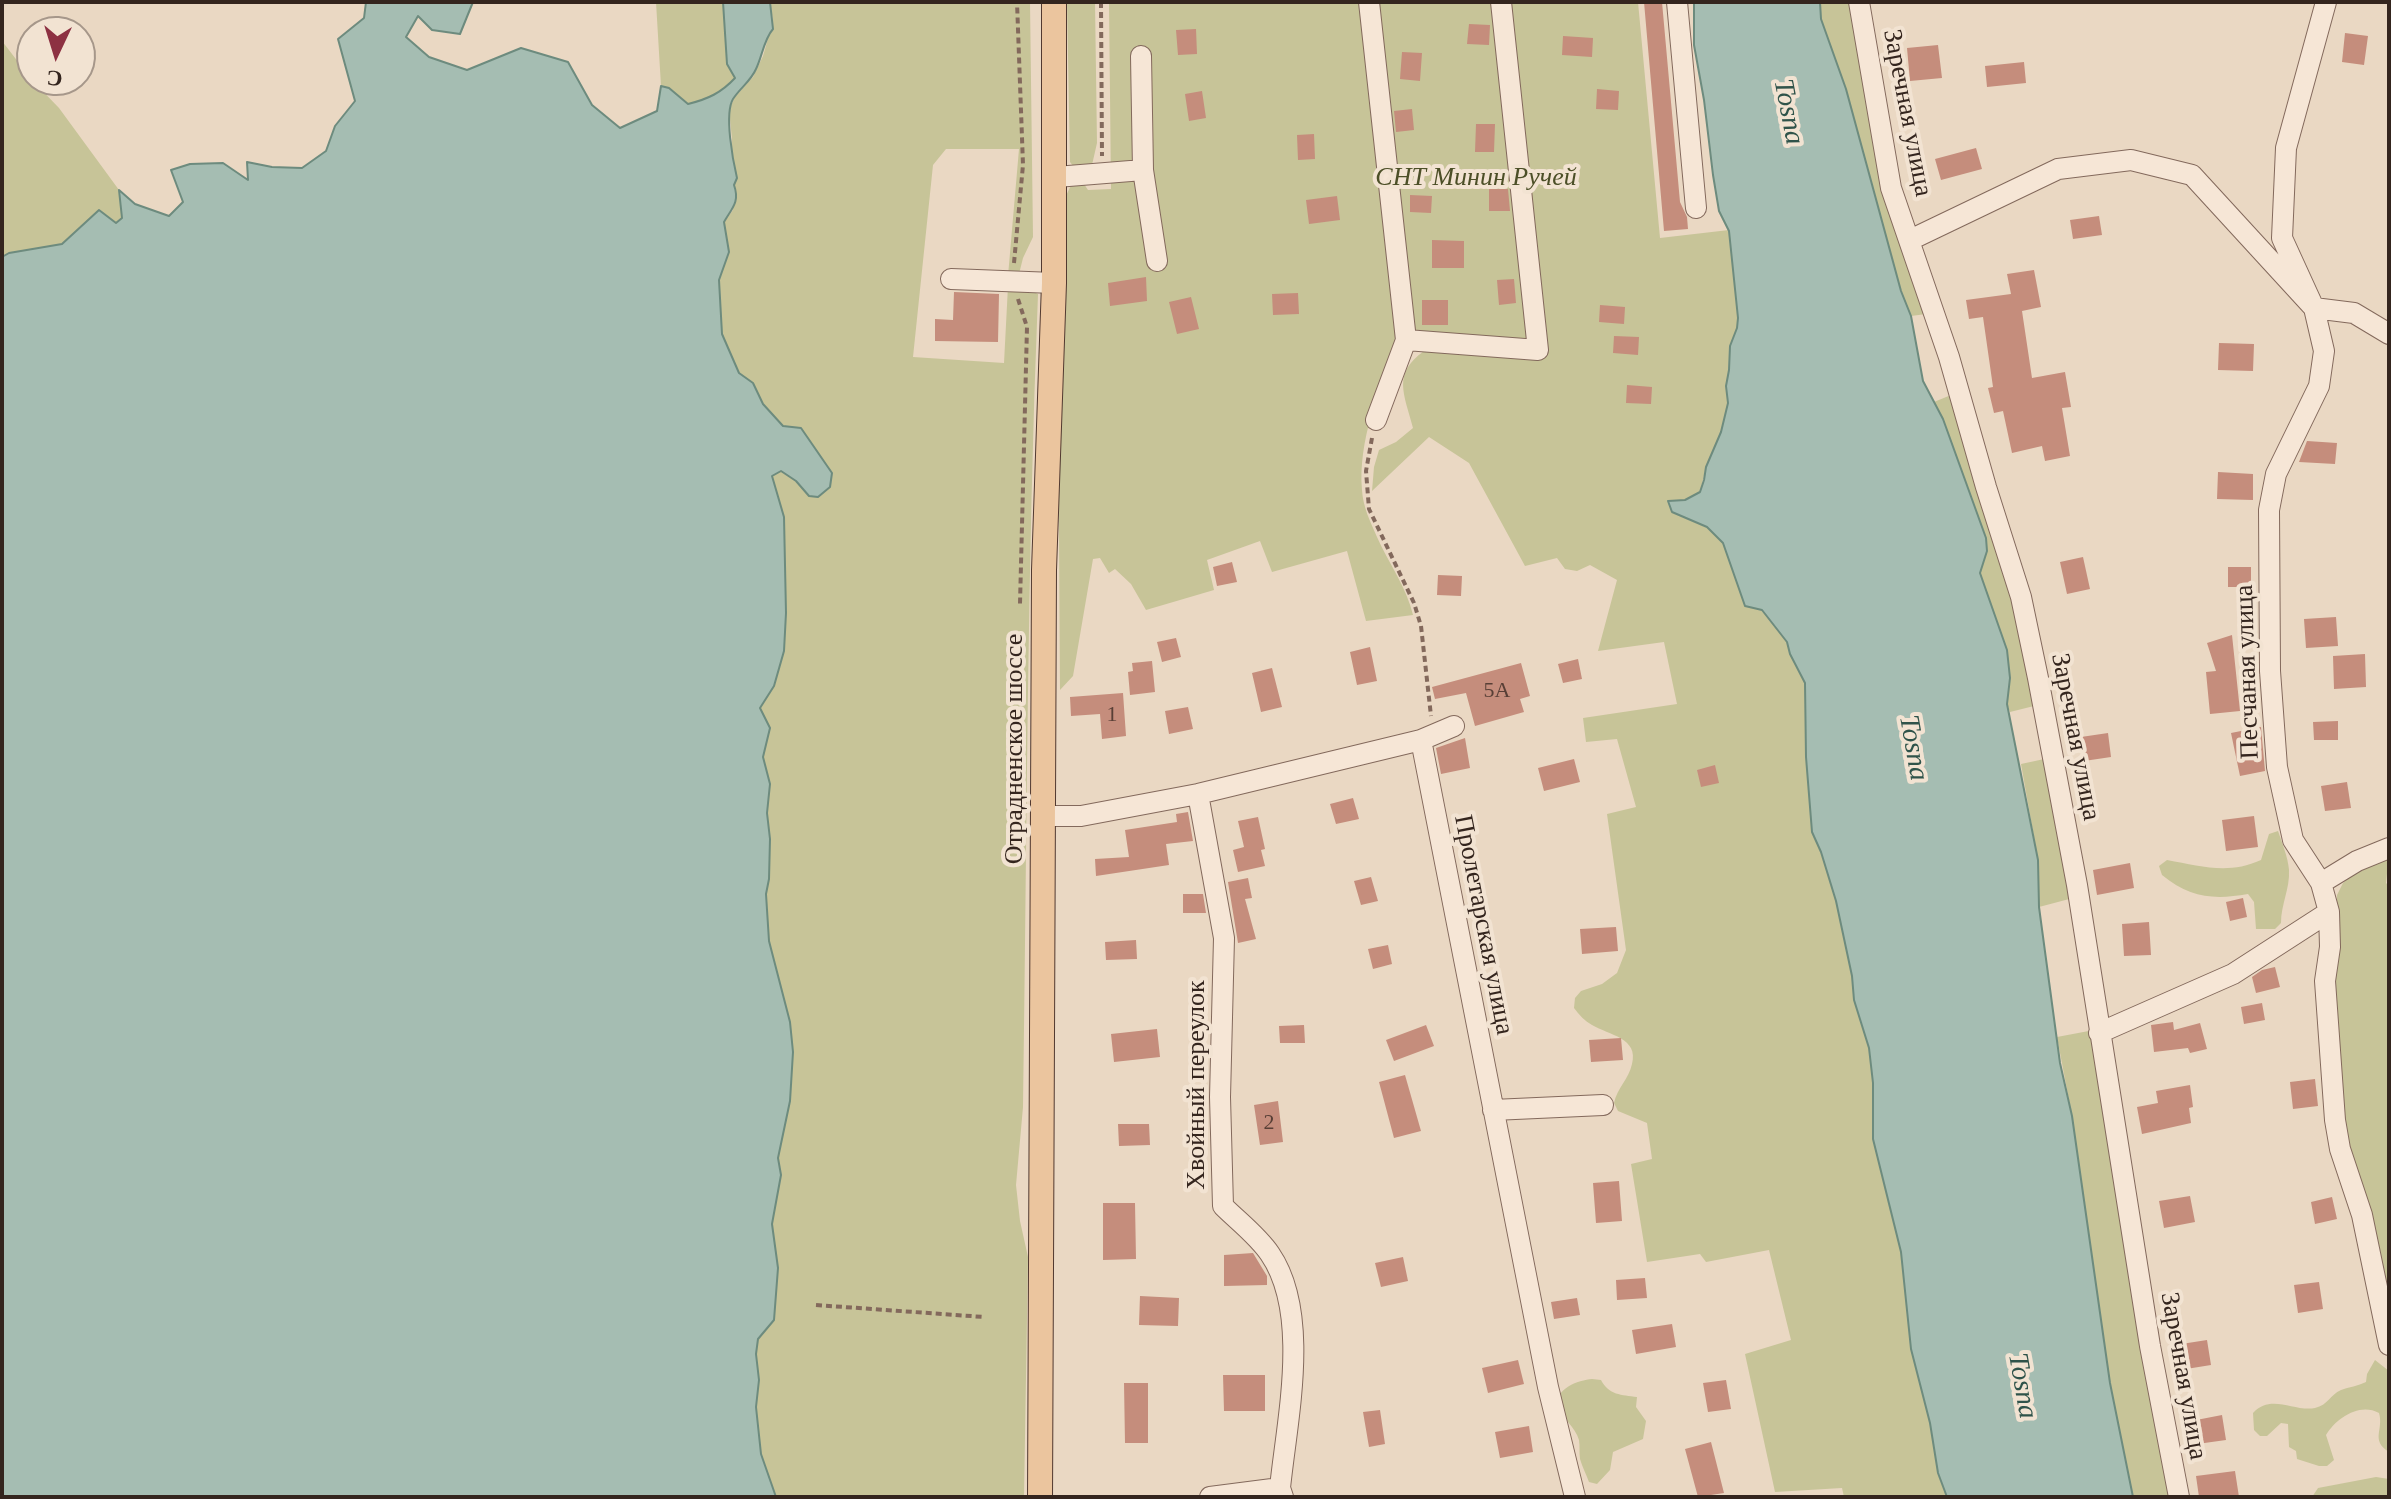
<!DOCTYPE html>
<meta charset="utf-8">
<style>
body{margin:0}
#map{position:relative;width:2391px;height:1499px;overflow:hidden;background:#ead8c3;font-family:Georgia,serif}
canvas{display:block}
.frame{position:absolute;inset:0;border:4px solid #34251e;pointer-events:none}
.north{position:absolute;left:16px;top:16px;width:80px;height:80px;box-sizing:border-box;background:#f2e3d2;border:2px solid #a6978a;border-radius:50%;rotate:184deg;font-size:22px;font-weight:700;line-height:32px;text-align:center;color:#34251e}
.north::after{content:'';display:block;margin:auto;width:28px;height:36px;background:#8d3142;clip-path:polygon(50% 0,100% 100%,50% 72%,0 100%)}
</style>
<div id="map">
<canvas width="2391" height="1499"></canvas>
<div class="frame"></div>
<div class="north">С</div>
</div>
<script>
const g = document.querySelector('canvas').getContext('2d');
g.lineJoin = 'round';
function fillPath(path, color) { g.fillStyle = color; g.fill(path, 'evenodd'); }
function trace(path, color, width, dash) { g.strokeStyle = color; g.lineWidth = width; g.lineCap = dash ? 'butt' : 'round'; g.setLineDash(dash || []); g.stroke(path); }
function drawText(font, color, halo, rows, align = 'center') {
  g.font = font + ' Georgia,serif'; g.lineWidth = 8; g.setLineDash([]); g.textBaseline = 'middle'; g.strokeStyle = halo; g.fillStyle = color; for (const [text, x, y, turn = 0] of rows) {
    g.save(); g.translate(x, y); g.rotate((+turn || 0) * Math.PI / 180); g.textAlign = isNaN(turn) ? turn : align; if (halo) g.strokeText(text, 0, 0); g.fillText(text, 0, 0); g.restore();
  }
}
fillPath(new Path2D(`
 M656,2h67l4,62 8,14c-15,15 -27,21 -47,26l-19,-16 -8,-2z
 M770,2h260l3,235 -10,21 -4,16 -11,2 11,-127h-73l-13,16 -20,192 91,6 4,-77 11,-1 19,9c-11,271 -11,542 -15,813l-7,78 4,36 8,36 -4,240h-248l-15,-43 -5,-47 3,-27 -3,-25 2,-16 16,-19 4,-52 -6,-44 9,-48 -3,-18 15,-106 -3,-30 -21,-81 -3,-47 3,-15 1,-40 -3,-26 3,-29 -7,-27 7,-29 -10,-20 14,-22 10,-35 2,-38 -2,-96 -12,-41 8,-5 16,10 13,15 9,-42 -17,-25 -18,-3 -9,-9 -15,-19 -6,-15 -14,-10 -17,-39 -3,-54 10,-28 -5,-30 9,-12 1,-25 3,-7 -6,-24 1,-15 -3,-30 6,-12 18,-20 10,-21 10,-35z
 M1067,2h28l2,141 -5,22 -19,1 -3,-4z
 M1109,2h529l22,236 69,-8 9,76 -1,22 -7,18 -1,24 -3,16 2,17 -7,29 -15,35 -6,25 -15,8 -16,1 3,11 35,15 16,16 22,62 17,5 25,32 3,12 15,29 1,74 6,75 9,20 15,49 16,75 2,24 15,48 4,35v56l28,113 10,97 19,74 8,50 9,24h-103l-2,-9 -67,4 -30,-138 46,-14 -22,-90 -63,12 -6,-8 -53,8 -16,-98 21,-5 -5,-36 -29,-12 -4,-8c3,-15 15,-24 18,-39 7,-26 -23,-29 -40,-39 -7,-4 -13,-10 -18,-17l1,-10 6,-7 21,-7 15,-11 9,-23 -19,-136 29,-7 -19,-68 -31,3 -3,-24 94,-14 -13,-62 -66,9 19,-71 -27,-15 -13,6 -12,-2 -8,-11 -32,8 -56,-103 -40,-26 -57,54 2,-24 5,-17 17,-8 17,-14c-9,-35 -21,-54 11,-77l-30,-4c-15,44 -36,94 -32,143 1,17 8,31 15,47 11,25 30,51 36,78l-47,6 -19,-70 -75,21 -12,-31 -53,19 7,30 -68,20 -15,-26 -16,-15 -6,4 -9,-15 -7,1 -20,117 -13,14 -2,-316 6,-174 9,-19 11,3 4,6 23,-1z
 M1820,2h30l76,312 -15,2 -10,-25 -55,-202 -25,-70z
 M2,41l30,39 27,28 60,82 3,28 -6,5 -17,-12 -37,33 -53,9 -7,4z
 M1951,395l47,146 40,164 -28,7 -3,-8 3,-26 -3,-28 -27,-77 7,-22 -1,-13 -43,-119 -9,-17z
 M2049,758l24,140 -34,9 -1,-47 -17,-96z
 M2278,831c4,12 10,26 11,39 1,19 -8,34 -8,53l-6,6h-19l-2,-27 -6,-8c-34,6 -58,4 -86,-19l-3,-9 8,-6c34,6 61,15 94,0l8,-26z
 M2389,855l-3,28 3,3v416l-48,-189 -10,-132 9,-45 -4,-25 1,-16 6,-12 22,-19z
 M2094,1030l80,467h-41l-23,-114 -38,-267 -15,-79z
 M2375,1360l14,11v81c-19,-12 -5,-22 -10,-39 -19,-11 -43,5 -53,22l8,25 -7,6h-8l-22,-7 -1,-8 -7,-4 -1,-23 -7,-1 -14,13h-7l-6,-6 -1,-17c18,-20 41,-1 62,-5 13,-3 15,-13 26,-18 8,-3 17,-4 25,-8l1,-8z
 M1592,1379l9,1c8,15 20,15 36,17l-1,10 10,14 -3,18 -30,13 -3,18 -13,14 -8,-2c-3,-8 -7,-16 -9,-23 -1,-6 0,-13 -1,-19 -4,-13 -16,-21 -20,-32 -7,-19 20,-28 33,-29z
 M2376,1477l13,2v18h-77l6,-9z`), '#c7c498');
const water = new Path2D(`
 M366,2h107l-13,32 -28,-4 -14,-14 -12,21 23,20 38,13 54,-22 47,14 24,43 28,23 37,-17 4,-25 8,2 19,16c20,-5 33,-11 47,-26l-8,-14 -4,-62h47l3,27c-9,10 -11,28 -17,40 -5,12 -16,19 -23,30 -9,15 0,62 4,79l-3,7c6,17 -2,23 -10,37l5,30 -10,28 3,54 17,39 14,10 10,21 20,22 18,2 31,45 -2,14 -12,10 -9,-1 -13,-15 -15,-10 -9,5 12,41 2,96 -2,38 -10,35 -14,22 10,20 -7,29 7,27 -3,29 3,26 -1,40 -3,15 3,47 21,81 3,30 -3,49 -12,57 3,17 -9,49 6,44 -4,52 -16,19 -2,15 3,26 -3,27 5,47 15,43h-774v-1240l7,-4 53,-9 37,-34 17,13 6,-5 -3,-28 16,14 34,12 14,-14 -12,-32 19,-6 33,-1 25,17 -1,-18 25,5 30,1 24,-17 9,-25 20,-25 -17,-62 26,-21z
 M1694,2h126l1,17 25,70 55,202 10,25 12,65 20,38 43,119 1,13 -7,22 27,77 3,28 -3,26 31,156 1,47 21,156 12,53 38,267 23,114h-186l-9,-24 -8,-50 -19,-74 -10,-97 -28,-113v-56l-4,-35 -15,-48 -2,-24 -16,-75 -15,-49 -9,-20 -6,-75 -1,-74 -15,-29 -3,-12 -25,-32 -17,-4 -22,-63 -16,-16 -35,-15 -4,-11 17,-1 15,-8 4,-12 2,-13 15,-35 7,-29 -2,-17 3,-16 1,-24 7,-18 1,-10 -9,-87 -10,-20 -6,-36 -9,-75 -10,-55z`);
fillPath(water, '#a5bdb2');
trace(water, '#6d8b7e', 2);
fillPath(new Path2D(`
 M1644,2h18l18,200 7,15 1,12 -24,2z
 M1469,24l21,1 -1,20 -22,-1z
 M1196,29l1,25 -19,1 -2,-25z
 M2345,33l23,3 -4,29 -22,-3z
 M1563,36l30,2 -1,19 -30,-2z
 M1938,45l4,33 -32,3 -3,-33z
 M1402,52l20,1 -2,28 -20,-2z
 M2024,62l2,21 -39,4 -2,-21z
 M1597,89l22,2 -1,19 -22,-1z
 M1202,91l4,27 -17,3 -4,-27z
 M1412,109l2,21 -18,2 -2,-21z
 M1476,124h19l-1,28h-19z
 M1314,134l1,25 -17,1 -1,-25z
 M1976,148l6,21 -41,11 -6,-21z
 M1489,189h19l2,22h-21z
 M1410,195l22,1 -1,17 -21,-1z
 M1337,196l3,24 -31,4 -3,-24z
 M2099,216l3,19 -29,4 -3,-19z
 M1432,240l32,1v27h-32z
 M2034,270l7,37 -19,4 10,67 33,-6 6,35 -9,1 8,48 -25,5 -3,-15 -30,7 -9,-42 -9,2 -6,-25 5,-1 -10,-70 -14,2 -3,-19 45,-6 -4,-20z
 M1146,277l1,24 -37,5 -2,-23z
 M1514,279l2,24 -17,2 -2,-25z
 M954,292l45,2 -1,48 -63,-1v-22l18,1z
 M1298,293l1,21 -26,1 -1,-21z
 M1191,297l8,32 -22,5 -8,-32z
 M1422,300h26v25h-26z
 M1600,305l25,2 -1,17 -25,-2z
 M1614,336l25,1 -1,18 -25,-2z
 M2219,343l35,1 -1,27 -35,-1z
 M1627,385l25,2 -1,17 -25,-1z
 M2307,441l30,2 -2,21 -36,-2z
 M2218,472l35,2v26l-36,-1z
 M2083,557l7,32 -23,5 -7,-32z
 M1232,562l5,20 -20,4 -4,-19z
 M2228,567h23v20h-23z
 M1438,575l24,1 -1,20 -24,-1z
 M2336,617l2,29 -32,2 -2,-29z
 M2232,635l8,76 -30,3 -4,-42 10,-1 -9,-28z
 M1176,638l5,19 -19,5 -5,-20z
 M1370,647l7,34 -20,4 -7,-33z
 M2365,654l1,33 -32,2 -1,-33z
 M1578,659l4,20 -19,4 -5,-19z
 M1152,661l3,31 -25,3 -2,-23 5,-1 -1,-8z
 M1521,663l9,33 -10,3 4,13 -49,14 -9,-33 -31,6 -3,-12z
 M1272,668l10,39 -21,5 -9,-39z
 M1123,693l3,43 -24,3 -2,-25 -29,2 -1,-19z
 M1188,707l5,22 -24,5 -4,-23z
 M2338,721v19h-24l-1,-18z
 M2261,727l4,44 -25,5 -9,-43z
 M2108,733l3,24 -27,4 -3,-24z
 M1465,738l5,30 -29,6 -5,-26z
 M1574,759l6,23 -36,9 -6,-23z
 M1715,765l4,18 -18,4 -4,-17z
 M2347,782l4,26 -26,3 -4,-25z
 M1353,798l6,21 -23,5 -6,-20z
 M1188,812l5,29 -27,3 3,21 -73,11 -1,-17 34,-2 -4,-27 52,-8 -1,-8z
 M2254,816l4,31 -32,4 -4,-31z
 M1258,817l7,32 -4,1 4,16 -27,6 -5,-22 11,-3 -6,-26z
 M2130,863l4,25 -37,7 -4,-25z
 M1371,877l7,24 -17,4 -7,-24z
 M1248,878l4,20 -7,1 11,40 -18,4 -10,-61z
 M1183,894h20l3,19h-23z
 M2243,898l4,19 -17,4 -4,-19z
 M2149,922l2,33 -27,1 -2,-32z
 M1616,927l2,24 -36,3 -2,-25z
 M1136,940l1,19 -31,1 -1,-18z
 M1388,945l4,19 -19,5 -5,-20z
 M2275,967l5,20 -24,6 -4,-16 10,-7z
 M2262,1003l3,17 -21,4 -3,-17z
 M2173,1022l1,8 26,-7 7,26 -17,4 -2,-5 -34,4 -3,-27z
 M1304,1025l1,18h-25l-1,-17z
 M1426,1025l8,21 -40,15 -8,-21z
 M1157,1029l3,28 -46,5 -3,-28z
 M1621,1038l2,22 -32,2 -2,-22z
 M1405,1075l16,56 -27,7 -15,-56z
 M2315,1079l3,27 -25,3 -3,-27z
 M2190,1085l3,22 -4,1 2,15 -49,11 -5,-27 21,-4 -2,-12z
 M1278,1101l5,41 -23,3 -6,-40z
 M1118,1124h31l1,21 -31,1z
 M1619,1181l3,40 -26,2 -3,-40z
 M2190,1196l5,26 -31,6 -5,-27z
 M2332,1197l5,22 -22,5 -4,-22z
 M1103,1203h32l1,56 -33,1z
 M1253,1253l14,23v9l-43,1v-31z
 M1403,1257l5,24 -27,6 -6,-24z
 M1645,1278l2,20 -30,2 -1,-20z
 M2319,1282l4,27 -25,4 -4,-28z
 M1140,1296l39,2 -1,28 -39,-1z
 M1577,1298l3,17 -26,4 -3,-17z
 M1672,1324l4,23 -40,7 -4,-24z
 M2207,1340l4,25 -31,5 -5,-25z
 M1518,1360l6,24 -36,9 -6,-25z
 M1223,1375h42v36h-41z
 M1726,1380l5,29 -23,3 -5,-29z
 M1124,1383h24v60h-23z
 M1380,1410l5,34 -16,3 -6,-35z
 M2222,1415l4,25 -36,5 -4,-23z
 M1529,1426l4,26 -33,6 -5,-26z
 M1711,1442l13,51 -26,4 -13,-48z
 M2235,1471l4,26h-40l-3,-21z`), '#c58d7c');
const minor = new Path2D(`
 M1369,2l37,338
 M1677,2l19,206
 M1859,2l32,186 58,169 37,130 35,110 17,81 39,207 73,461 29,151
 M2326,2l-40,146 -4,90 32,70 10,43 -5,35 -43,88 -7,36 1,161 7,96 16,73 28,43 8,29 1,35 -5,34 10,139 5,29 22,66 27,130
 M1141,56l2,114 14,91
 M1056,177l87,-7
 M1910,240l148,-71 73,-9 61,15 122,133 40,5 35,21
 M951,279l103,4
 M1376,420l30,-80 132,10 -37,-348
 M1421,740l127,647 27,110
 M1198,794l26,144 -4,159 3,109c15,15 35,30 47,48 41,60 17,165 10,234l3,9
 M1043,816h38l117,-22 223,-54 33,-14
 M2321,883l36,-22 32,-13
 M2099,1033l134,-59 96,-62
 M1493,1110l110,-5
 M1210,1497l70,-9`);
const major = new Path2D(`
 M1040,1497l4,-927 10,-287v-281`);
trace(minor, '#83695c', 22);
trace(major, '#513930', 26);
trace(new Path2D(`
 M1101,2l1,154
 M1014,263l9,-98 -6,-163
 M1018,299l9,28 -7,277
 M1372,438l-6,33 3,38 45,94 7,23 10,90
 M816,1305l168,12`), '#83695c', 4, [6, 4]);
trace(minor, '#f6e6d6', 20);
trace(major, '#ebc59e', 24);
drawText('22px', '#583f36', null, [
 ["5А",1497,691],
 ["1",1112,715],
 ["2",1269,1123]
]);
drawText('26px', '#34251e', '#f2e3d2', [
 ["Заречная улица",1907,113,79],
 ["Песчаная улица",2248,672,-92],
 ["Заречная улица",2075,737,79],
 ["Отрадненское шоссе",1015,749,-90],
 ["Пролетарская улица",1483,925,79],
 ["Хвойный переулок",1197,1085,-90],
 ["Заречная улица",2183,1376,80]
]);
drawText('italic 26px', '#4c4f27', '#f2e3d2', [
 ["СНТ Минин Ручей",1476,178]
]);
drawText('italic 28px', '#2f534a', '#f2e3d2', [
 ["Tosna",1788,112,79],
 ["Tosna",1913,748,80],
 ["Tosna",2022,1386,80]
]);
</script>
